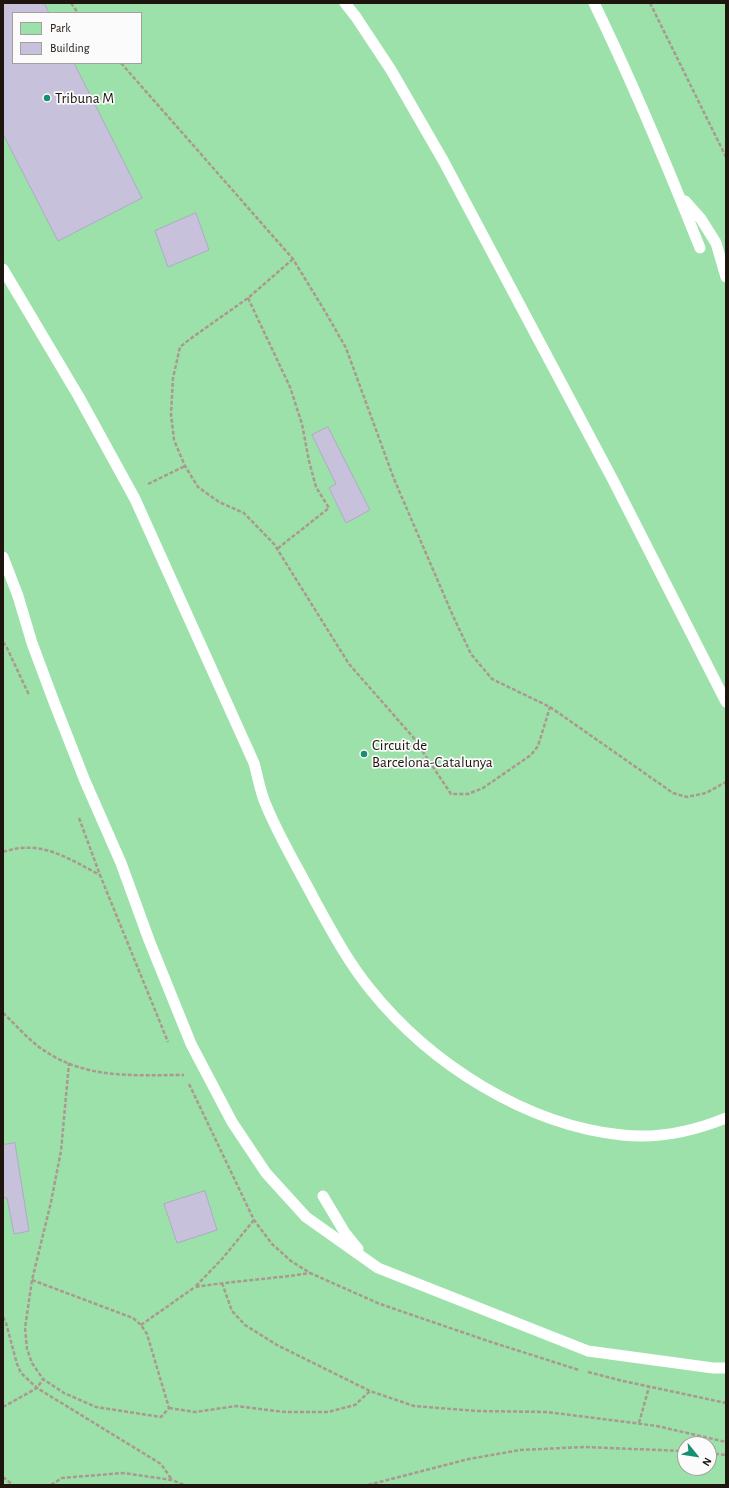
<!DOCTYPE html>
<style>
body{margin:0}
#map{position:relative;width:729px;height:1488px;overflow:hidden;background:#ffe9db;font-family:"Alegreya Sans",sans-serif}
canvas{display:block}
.frame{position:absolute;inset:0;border:4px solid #1e150e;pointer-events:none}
.legend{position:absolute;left:12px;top:12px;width:130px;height:52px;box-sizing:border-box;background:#fbfbfb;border:1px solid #a39f9c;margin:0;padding:5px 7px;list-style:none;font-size:12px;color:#1e150e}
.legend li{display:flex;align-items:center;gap:8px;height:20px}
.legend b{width:20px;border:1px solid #a39f9c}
.north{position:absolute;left:677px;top:1436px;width:40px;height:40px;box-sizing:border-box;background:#fbfbfb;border:1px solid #a39f9c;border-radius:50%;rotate:120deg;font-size:11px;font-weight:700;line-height:16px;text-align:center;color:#1e150e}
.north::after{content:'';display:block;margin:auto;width:14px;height:18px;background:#178f72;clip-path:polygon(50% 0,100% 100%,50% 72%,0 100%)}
</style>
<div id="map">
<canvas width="729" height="1488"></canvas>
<div class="frame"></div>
<ul class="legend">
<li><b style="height:11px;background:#9ce1aa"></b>Park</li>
<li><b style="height:11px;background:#c7c1dc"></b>Building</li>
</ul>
<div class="north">N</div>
</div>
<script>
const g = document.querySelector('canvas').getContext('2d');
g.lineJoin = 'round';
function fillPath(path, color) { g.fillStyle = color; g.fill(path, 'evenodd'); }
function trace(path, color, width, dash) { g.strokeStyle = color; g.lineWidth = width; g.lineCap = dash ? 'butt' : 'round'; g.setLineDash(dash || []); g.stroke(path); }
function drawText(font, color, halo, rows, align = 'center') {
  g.font = font + ' "Alegreya Sans",sans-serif'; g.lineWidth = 3.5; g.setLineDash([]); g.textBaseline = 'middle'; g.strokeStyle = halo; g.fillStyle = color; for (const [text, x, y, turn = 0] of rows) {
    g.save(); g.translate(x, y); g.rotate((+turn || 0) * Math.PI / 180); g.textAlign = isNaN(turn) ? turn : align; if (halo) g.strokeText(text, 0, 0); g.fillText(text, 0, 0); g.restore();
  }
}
fillPath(new Path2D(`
 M3,3h723v1482h-723zM13,13h128v50h-128zM685,1444h24v24h-24z`), '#9ce1aa');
const building = new Path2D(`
 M3,3h41l5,10h-36v50h61l68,135 -84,43 -55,-107z
 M196,213l13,37 -41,17 -13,-36z
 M328,427l42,83 -24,13 -17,-35 7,-4 -24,-49z
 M15,1143l14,88 -15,3 -7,-36h-4v-53z
 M205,1191l12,39 -40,13 -13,-39z`);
fillPath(building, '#c7c1dc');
trace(building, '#b0aac5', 1);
trace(new Path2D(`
 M71,3l7,10
 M650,3l76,154
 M121,63l172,196 33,54 20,35 48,131 59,137 18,38 21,25 58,28 123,86 14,4 19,-4 20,-11
 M293,259l-45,39 -58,41 -10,8 -7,31 -2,36 3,26 11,26 13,21 21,15 25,11 30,31 75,120 64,73 38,57h17l15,-6 48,-33 7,-9 12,-39
 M248,298l42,89 12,37 7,37 7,26 13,21 -52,41
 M148,484l37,-18
 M3,642l4,6 22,47
 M79,818l21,57 68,167
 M3,852c38,-13 64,6 97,23
 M3,1013c12,11 23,24 36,34 45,33 93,28 145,28
 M189,1084l65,136 18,24 19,17 19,12 70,31 111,38 88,28
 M254,1220l-32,39 -27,28c38,-6 77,-8 115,-14
 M32,1280l101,38 8,7 6,9 22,74 -8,9 -65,-10 -32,-14 -21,-14 -11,-16 -5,-14 -2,-21 7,-48 19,-78 10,-51 8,-88
 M222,1283l10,28 13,14 32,20 93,46 44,15 63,5 70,1 110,14 69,16
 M3,1317l3,6 11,41 4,9 16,15 124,76 11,16
 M141,1325l54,-38
 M588,1372l35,9 103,22
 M3,1407l34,-19 6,-9
 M169,1408l26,4 41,-6 49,6h43l27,-7 15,-14
 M639,1423l10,-36
 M709,1453l17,2
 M3,1477l10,8
 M51,1485l11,-7 61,-5 49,7 12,5
 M368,1485l101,-26 51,-9 64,-3 101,4`), '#aa998e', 2.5, [4, 2]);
trace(new Path2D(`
 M345,3l11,14 35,53 53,92 170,320 112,220
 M594,3c39,80 73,162 106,245
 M685,201l16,18 15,24 10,34
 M3,269l76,128 56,102 119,264c4,14 6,29 12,42 13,32 32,63 48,94 17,31 34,63 56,90 60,75 156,136 252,146 35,4 72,-4 104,-17
 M3,557l15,39 14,47 22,59 31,79 36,82 28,77 42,104 41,78 34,51 40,44 72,51 210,83 125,17h13
 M323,1196l22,37 13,16`), '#fff', 11);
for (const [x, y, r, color] of [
 [47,98,4,"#178f72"],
 [364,754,4,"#178f72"]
]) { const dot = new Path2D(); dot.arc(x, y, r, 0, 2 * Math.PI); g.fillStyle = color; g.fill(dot); trace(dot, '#fbfbfb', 1.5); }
drawText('15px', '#1e150e', '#fbfbfb', [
 ["Tribuna M",55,98],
 ["Circuit de",372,745],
 ["Barcelona-Catalunya",372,762]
], 'left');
</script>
